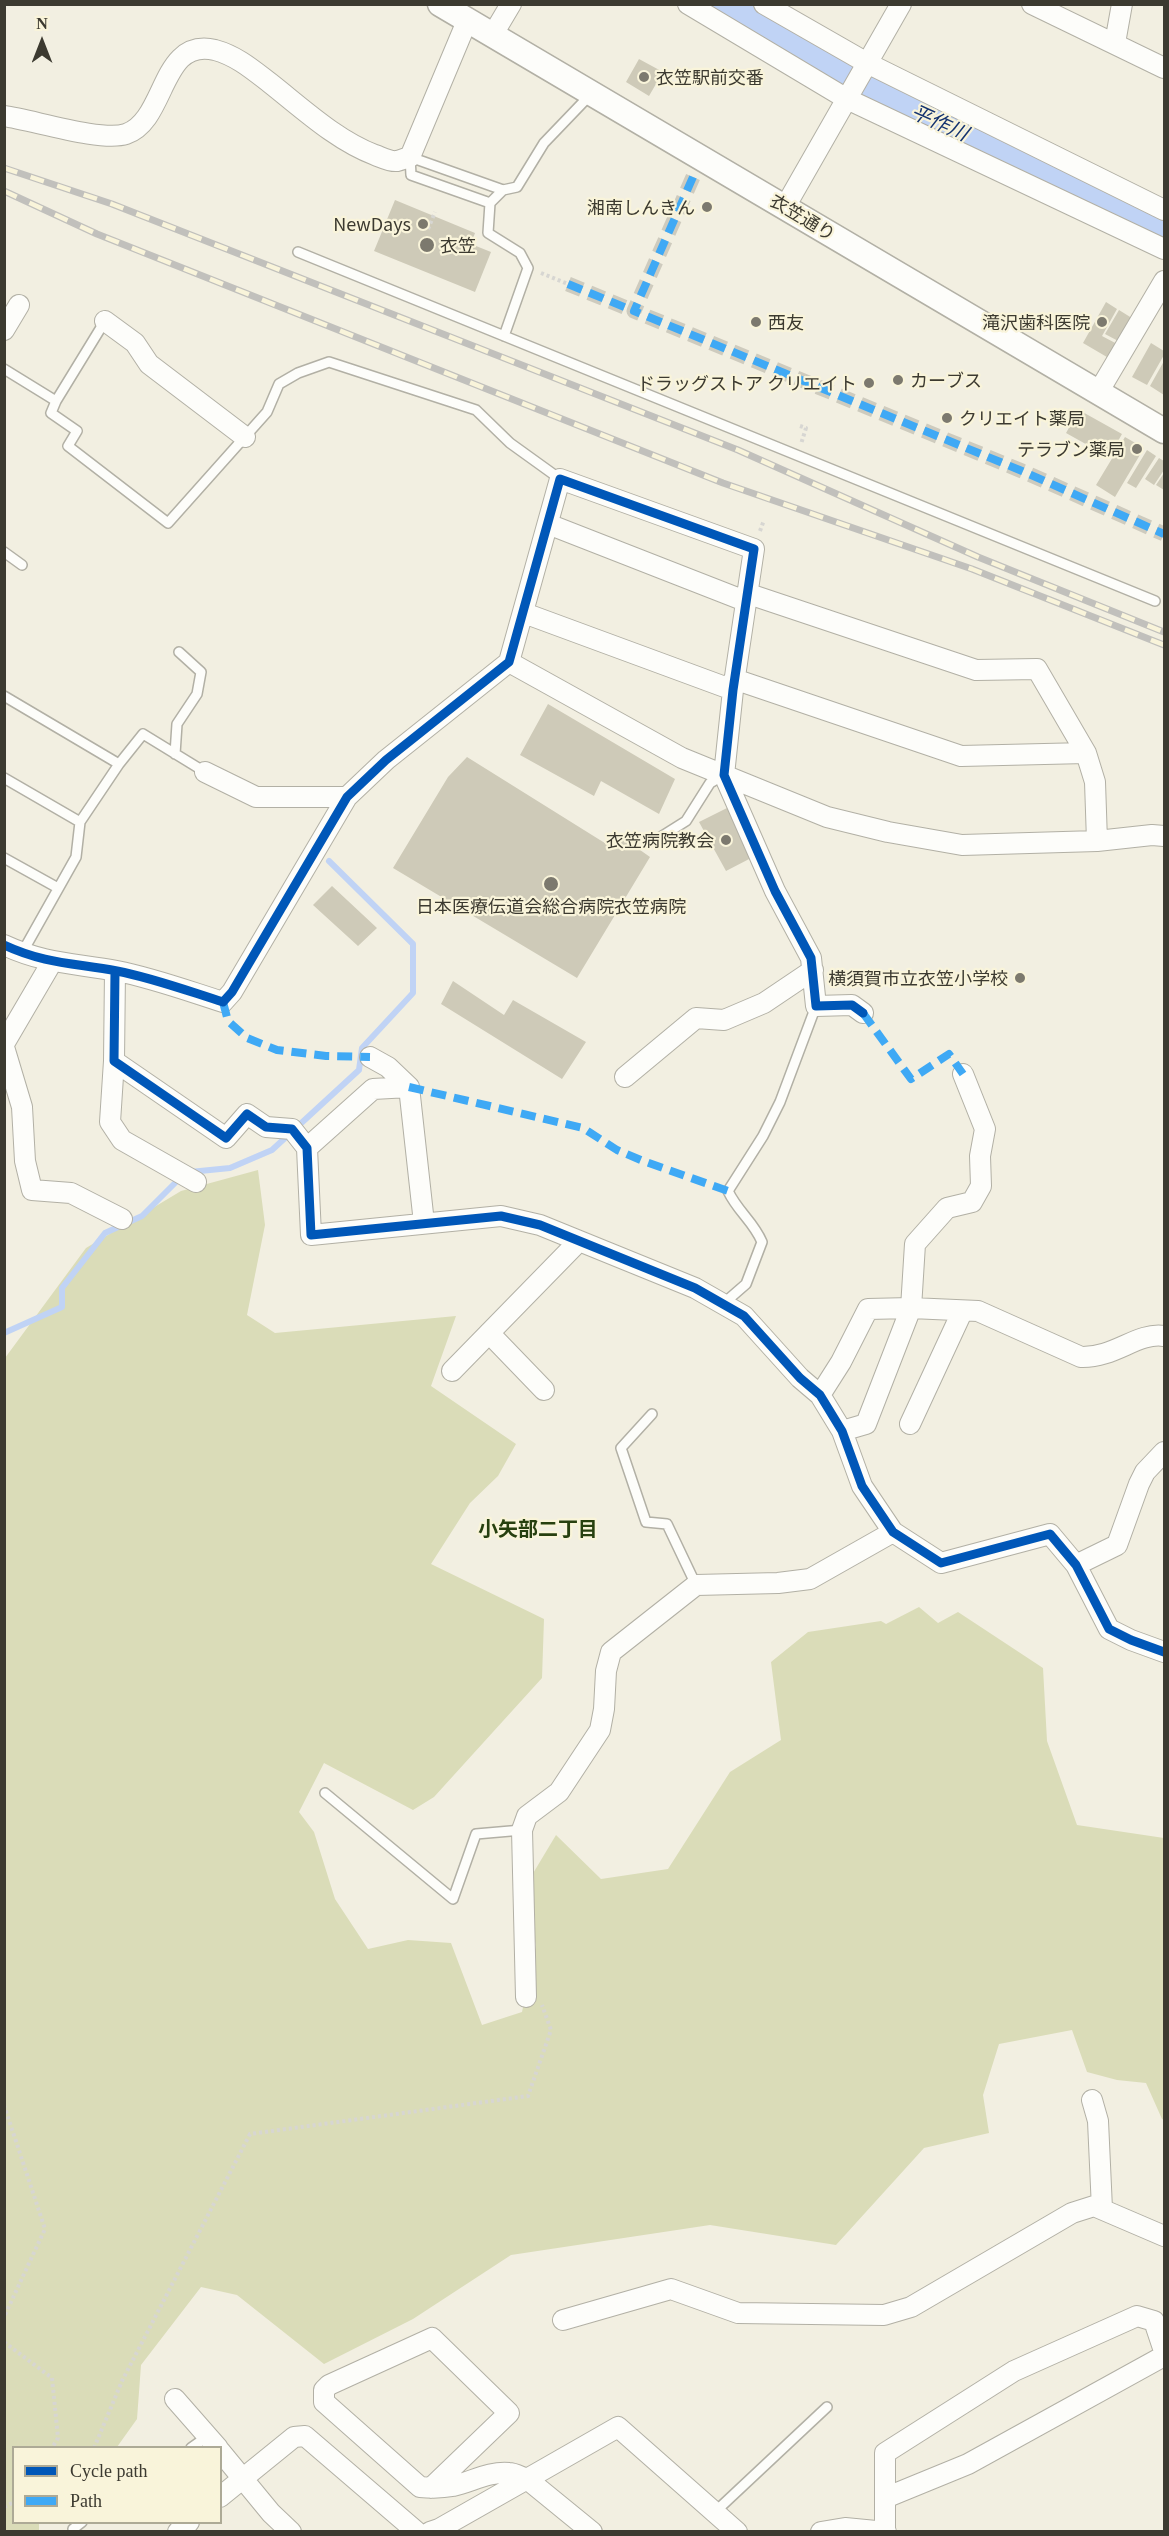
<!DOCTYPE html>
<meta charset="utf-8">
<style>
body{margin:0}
#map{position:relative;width:1169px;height:2536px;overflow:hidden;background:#f2efe1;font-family:Georgia,serif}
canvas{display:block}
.frame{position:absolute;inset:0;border:6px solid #3c3a30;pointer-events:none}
.legend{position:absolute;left:12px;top:2446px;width:210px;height:78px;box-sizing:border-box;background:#f9f4da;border:2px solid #adaa96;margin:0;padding:8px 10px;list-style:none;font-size:18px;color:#3c3a30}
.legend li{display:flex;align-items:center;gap:12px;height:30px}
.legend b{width:30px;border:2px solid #adaa96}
.north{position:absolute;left:12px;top:12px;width:60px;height:60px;-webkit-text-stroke:4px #f9f4da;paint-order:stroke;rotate:0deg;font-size:16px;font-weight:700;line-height:24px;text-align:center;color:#3c3a30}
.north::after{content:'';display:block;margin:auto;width:21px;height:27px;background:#3c3a30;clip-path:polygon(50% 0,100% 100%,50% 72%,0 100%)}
</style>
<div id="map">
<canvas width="1169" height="2536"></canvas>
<div class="frame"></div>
<ul class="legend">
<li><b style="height:8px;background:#0057b8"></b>Cycle path</li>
<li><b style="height:8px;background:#3fa9f5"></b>Path</li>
</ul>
<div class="north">N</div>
</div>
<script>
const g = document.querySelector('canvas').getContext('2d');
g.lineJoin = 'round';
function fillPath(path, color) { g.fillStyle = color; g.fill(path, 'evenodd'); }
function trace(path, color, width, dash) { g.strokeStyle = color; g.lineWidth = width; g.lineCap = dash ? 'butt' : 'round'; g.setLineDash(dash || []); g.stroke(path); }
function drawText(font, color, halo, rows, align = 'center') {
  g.font = font + ' Georgia,"Noto Sans JP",serif'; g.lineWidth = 4.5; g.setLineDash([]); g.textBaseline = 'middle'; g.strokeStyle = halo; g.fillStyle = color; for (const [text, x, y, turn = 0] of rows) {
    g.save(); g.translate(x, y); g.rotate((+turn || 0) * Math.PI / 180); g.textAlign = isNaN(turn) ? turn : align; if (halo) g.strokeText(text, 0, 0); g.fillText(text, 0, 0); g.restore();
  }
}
fillPath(new Path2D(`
 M258,1170l7,55 -18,90 28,18 181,-17 -25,70 85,58 -18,32 -28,27 -39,61 113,55 -2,59 -108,119 -21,13 -89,-47 -25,49 15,20 21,67 33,50 40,-9 43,3 31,82 40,-13 14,-67 -13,-55 33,-55 45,44 67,-10 62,-97 51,-32 -10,-78 37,-30 73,-11 5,3 33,-17 19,16 20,-11 85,56 4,73 30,84 87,13v282l-2,-1 -16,-36 -29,-3 -30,-8 -15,-42 -73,14 -16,51 6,38 -65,15 -88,97 -126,-20 -199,30 -98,64 -89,45 -87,-69 -36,-8 -60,78 -4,54 -20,28 -103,1v74l25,1v8h-34v-1173l81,-110 95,-57z`), '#dadcb8');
trace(new Path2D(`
 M190,1172l40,-4 42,-18 87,-80 3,-22 51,-55v-49l-84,-83
 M4,1333l58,-26v-19l43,-55 37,-17 39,-39`), '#c0d3f5', 6);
trace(new Path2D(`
 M719,4l110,68 246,110 89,49`), '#c0d3f5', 34);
fillPath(new Path2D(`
 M639,59l24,13 -14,24 -23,-14z
 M395,200l80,33 -4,11 20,8 -16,40 -101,-41z
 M1106,302l11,7 -15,27 17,9 -7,15 -29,-17z
 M1119,310l16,10 -13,23 -17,-9z
 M1151,343l13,8v4l-17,30 -15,-8z
 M1164,361v34l-14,-9z
 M1079,410l43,24 -13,23 -43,-24z
 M1125,437l19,11 -29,49 -19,-12z
 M1147,450l9,6 -20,32 -9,-5z
 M1159,458l5,3v9l-10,15 -9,-6z
 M1164,473v17l-8,-5z
 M548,704l127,75 -16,35 -58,-33 -7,15 -74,-41z
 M467,757l141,88 8,-12 34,24 -73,121 -184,-110 55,-91z
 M727,808l26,49 -27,14 -27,-49z
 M332,886l45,42 -19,18 -45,-41z
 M453,981l51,34 9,-15 73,42 -24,37 -121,-75z`), '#cecab8');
trace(new Path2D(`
 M693,177l-59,134 388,160 142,63
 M568,284l66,27`), '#cecbbe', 15, [15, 8]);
const service = new Path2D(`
 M503,190l-13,13 -79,-28 -1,-18 93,33 14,-3 27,-44 47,-49
 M490,203l-2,30 32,20 8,15 -24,68
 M298,252l857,349
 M4,369l52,32 49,-80
 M56,401l-5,12 26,18 -9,15 100,77 99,-111 12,-28 19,-11 31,-11 147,48 34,33 50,36
 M4,552l18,13
 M4,696l115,68
 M175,754l2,-30 20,-30 4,-22 -22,-20
 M4,778l76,44 39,-58 24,-30 62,38
 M659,838l27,-17 24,-38 12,-7
 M4,858l54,30
 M22,953l54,-96 4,-35
 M723,1304l23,-20 16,-42c-9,-21 -24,-30 -34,-51l35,-55 17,-34 36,-96
 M652,1414l-31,34 25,74 21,2 29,61
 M325,1793l128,106 23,-65 46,-4
 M191,2448l17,-12
 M715,2512l112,-105
 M73,2529l9,-7`);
const minor = new Path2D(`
 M688,4l159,95 317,150
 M764,4l103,59 297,147
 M1032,4l132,64
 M492,36l19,-32
 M1115,43l7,-39
 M4,116c29,4 97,26 122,18 41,-14 34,-97 89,-84 22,6 38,20 55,33 33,26 66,57 105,72 6,2 15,7 22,6 4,-1 9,-3 13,-4l57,-136
 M785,207l116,-203
 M105,321l30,22 14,21 96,73
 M4,330l15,-25
 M1099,391l65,-110
 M548,524l197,77
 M746,593l230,77 61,-1 49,84 9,29 2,59
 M524,613l209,77
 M509,662l173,96 145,59 61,15 74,13 135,-4 55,-6 12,1
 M734,679l227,77 125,-3
 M205,772l51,25h91
 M4,945c41,19 70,18 113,26 36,7 71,20 106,31l9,-10 115,-195 39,-37 123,-98 51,-183 194,70 -21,141 -9,85 51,116 36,67 5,48 36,-1 11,8
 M115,971l-1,90 112,77 21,-24 19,13 26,2 15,19 4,87 190,-19 39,9 155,63 49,28 56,62 20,17 22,36 20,55 31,46 48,31 109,-29 26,31 33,64 22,11 33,12
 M4,1044l48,-82
 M4,1047l18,60 3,54 7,29 39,3 51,26
 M370,1057l18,10 21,20 15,136
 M114,1061l-4,61 12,18 74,42
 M625,1077l71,-59 28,2 40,-17 49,-33
 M307,1148l66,-59 36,-2
 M489,1333l55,57
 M452,1371l127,-130
 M820,1395l21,-33 27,-53 43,-1 67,3 103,46c34,1 56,-25 83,-21
 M910,1424l52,-112
 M842,1431l24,-7 45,-116 4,-64 32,-36 25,-6 9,-16 -1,-30 5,-27 -22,-55
 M1076,1565l41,-20 22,-61 6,-12 19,-20
 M526,1997l-4,-167 5,-14 32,-24 41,-62 4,-21 2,-38 5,-19 85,-67 82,-2 32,-4 83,-47
 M1092,2100l6,21 4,88
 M563,2320l108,-31 67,24 146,2 27,-8 161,-94 22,-7 70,30
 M175,2399l43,49
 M220,2451l51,62 20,19
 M431,2488l78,-75 -77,-75 -103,47 -5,5v12l96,85c11,1 22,1 33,-1 18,-4 37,-15 56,-13 6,0 12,4 18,6l91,-52 119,105
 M220,2497l74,-60 11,-1 112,96
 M885,2498l83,-34 196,-108
 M885,2531v-78l129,-82 123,-55 17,5 10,30
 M178,2532l11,-10
 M430,2532l9,-3 88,-50 65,53
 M821,2532l24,-4 41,4`);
const tertiary = new Path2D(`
 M440,4l724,427`);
trace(service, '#b2b0a5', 12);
trace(minor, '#b2b0a5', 22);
trace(tertiary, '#b2b0a5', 27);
trace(new Path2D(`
 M428,229l7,-17
 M541,273l27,11
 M800,426l6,2 -5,16
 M760,531l4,-11
 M4,2105l41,124 -41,88
 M4,2342l48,36 6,60 -6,10
 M94,2448l28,-67 128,-247 278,-38 23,-66 -9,-25
 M4,2507l10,-5`), '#d7d6d2', 4, [3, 3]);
trace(service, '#fdfdfa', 9);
trace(minor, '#fdfdfa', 20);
trace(tertiary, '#fdfdfa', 24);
const rail = new Path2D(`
 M4,168l108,36 626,246 240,107 186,75
 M4,191l93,43 626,249 249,86 192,76`);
trace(rail, '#c1c0bc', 7);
trace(rail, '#f9f4da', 4.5, [14]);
trace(new Path2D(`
 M693,177l-59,134 388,160 142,63
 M568,284l66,27
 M223,1002l5,19 19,17 30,12 49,6 44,1
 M863,1013l48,66 38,-25 14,20
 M409,1087l174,41 34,22 26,11 85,30`), '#3fa9f5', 8, [15, 8]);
trace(new Path2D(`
 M4,945c41,19 70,18 113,26 36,7 71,20 106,31l9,-10 115,-195 39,-37 123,-98 51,-183 194,70 -21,141 -9,85 51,116 36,67 5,48 36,-1 11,8
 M115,971l-1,90 112,77 21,-24 19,13 26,2 15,19 4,87 190,-19 39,9 155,63 49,28 56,62 20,17 22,36 20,55 31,46 48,31 109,-29 26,31 33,64 22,11 33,12`), '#0057b8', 9);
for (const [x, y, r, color] of [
 [644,77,6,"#7c796e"],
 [707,207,6,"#7c796e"],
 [423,224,6,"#7c796e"],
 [427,245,8,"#7c796e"],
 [756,322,6,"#7c796e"],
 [1102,322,6,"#7c796e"],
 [898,380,6,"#7c796e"],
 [869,383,6,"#7c796e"],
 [947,418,6,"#7c796e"],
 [1137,449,6,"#7c796e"],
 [726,840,6,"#7c796e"],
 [551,884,8,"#7c796e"],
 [1020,978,6,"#7c796e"]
]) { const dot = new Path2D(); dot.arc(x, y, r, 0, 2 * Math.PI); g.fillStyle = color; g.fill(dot); trace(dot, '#f9f4da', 2); }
drawText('18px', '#3c3a30', '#f9f4da', [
 ["衣笠駅前交番",656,77,"left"],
 ["湘南しんきん",695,207],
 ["NewDays",411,224],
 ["衣笠",440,245,"left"],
 ["西友",768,322,"left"],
 ["滝沢歯科医院",1090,322],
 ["カーブス",910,380,"left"],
 ["ドラッグストア クリエイト",857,383],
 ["クリエイト薬局",959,418,"left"],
 ["テラブン薬局",1125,449],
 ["衣笠病院教会",714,840],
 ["日本医療伝道会総合病院衣笠病院",551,906,"center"],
 ["横須賀市立衣笠小学校",1008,978]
], 'right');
drawText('18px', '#3c3a30', '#f9f4da', [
 ["衣笠通り",803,217,31]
]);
drawText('italic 20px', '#143370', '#f9f4da', [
 ["平作川",940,122,24]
]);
drawText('bold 20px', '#27400f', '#f9f4da', [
 ["小矢部二丁目",538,1528]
]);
</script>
